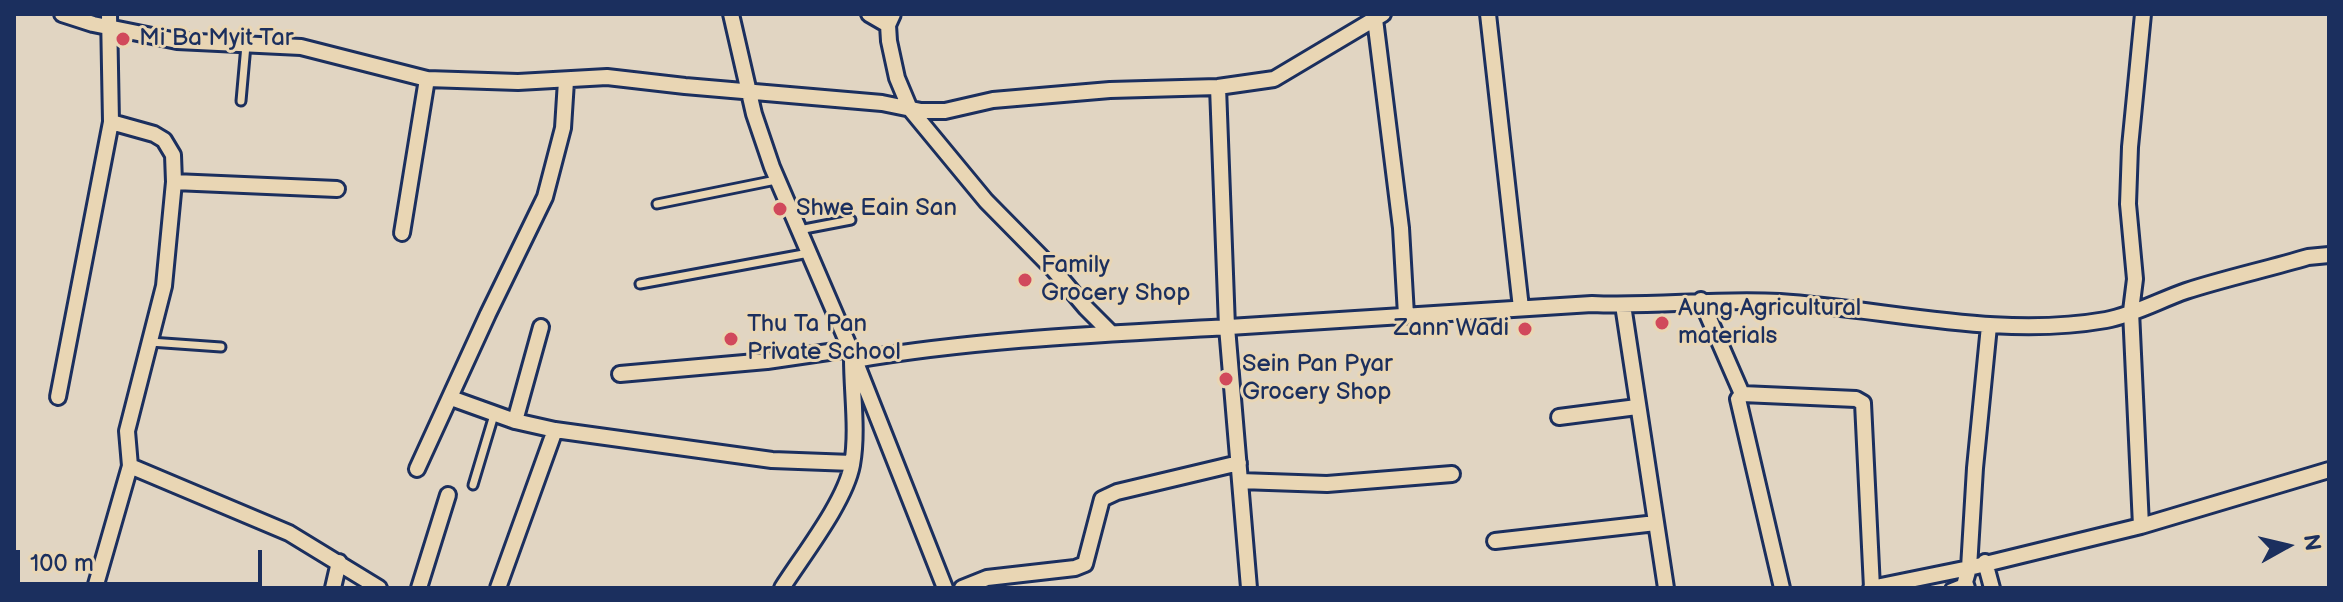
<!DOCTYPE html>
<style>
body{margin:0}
#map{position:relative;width:2343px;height:602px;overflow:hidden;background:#e1d5c2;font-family:"Balsamiq Sans",sans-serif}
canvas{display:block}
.frame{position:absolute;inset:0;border:16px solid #1b2f5e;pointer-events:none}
.north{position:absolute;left:2247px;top:506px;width:80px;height:80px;-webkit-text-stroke:6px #e9d6b4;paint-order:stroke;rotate:82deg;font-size:22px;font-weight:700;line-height:32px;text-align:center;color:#1b2f5e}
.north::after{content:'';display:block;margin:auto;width:28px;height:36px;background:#1b2f5e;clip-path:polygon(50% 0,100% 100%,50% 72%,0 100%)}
.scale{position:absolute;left:16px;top:550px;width:246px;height:36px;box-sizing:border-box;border:4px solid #1b2f5e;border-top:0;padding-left:10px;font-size:24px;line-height:28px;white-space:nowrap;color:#1b2f5e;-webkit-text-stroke:6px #e9d6b4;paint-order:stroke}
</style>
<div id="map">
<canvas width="2343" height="602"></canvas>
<div class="frame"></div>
<div class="north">N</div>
<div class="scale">100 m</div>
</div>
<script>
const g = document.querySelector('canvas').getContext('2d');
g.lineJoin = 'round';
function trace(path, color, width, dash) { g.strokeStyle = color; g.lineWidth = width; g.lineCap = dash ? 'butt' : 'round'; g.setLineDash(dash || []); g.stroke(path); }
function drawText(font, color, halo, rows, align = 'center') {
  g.font = font + ' "Balsamiq Sans",sans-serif'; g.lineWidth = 6; g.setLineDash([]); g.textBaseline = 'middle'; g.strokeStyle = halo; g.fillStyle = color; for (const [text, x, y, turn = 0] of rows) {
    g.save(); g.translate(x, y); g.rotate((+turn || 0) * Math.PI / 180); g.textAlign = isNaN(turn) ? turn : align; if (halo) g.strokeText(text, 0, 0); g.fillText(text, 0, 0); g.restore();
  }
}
const service = new Path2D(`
 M241,101l5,-56
 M657,204l119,-24
 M799,230l52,-10
 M640,284l169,-31
 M150,342l71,5
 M473,485l21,-70
 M1950,588l15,-6`);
const minor = new Path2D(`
 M62,14l31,10 84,17 124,6 126,32 91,3 89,-5 78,9 197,17 39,8h24l48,-11 117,-10 108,-3 56,-8 109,-65
 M731,14l23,100 18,53 83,193 90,228
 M869,14l19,11
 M893,14l-5,11 1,16 8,37 13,31 76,92 68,69 32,38 25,25
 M1488,14l33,294
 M1375,19l26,209 5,87
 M1218,87l9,240 22,261
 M174,182l163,7
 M402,233l25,-154
 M1701,300l41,94
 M1623,305l43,283
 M855,360c124,-21 249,-26 374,-33 121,-7 242,-16 363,-23 63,3 125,-6 188,-2 108,7 217,37 326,18 27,-5 54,-20 80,-29 40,-13 82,-22 122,-34l21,-2
 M620,374l147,-13 82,-12
 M58,397l53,-275
 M451,398l64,23 40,9 217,30 80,3
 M1559,417l78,-10
 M515,421l26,-94
 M130,466l159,67 90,55
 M417,469l71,-155 57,-117 18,-69 3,-47
 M1240,481l87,3 125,-10
 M2141,526l-10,-215 4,-32 -7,-75 2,-57 13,-133
 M1495,541l161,-18
 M1985,562l7,26
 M95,588l35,-122 -3,-35 37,-145 10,-104 -1,-27 -9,-15 -10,-6 -43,-12 -2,-108
 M333,588l6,-26
 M419,588l29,-93
 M498,588l57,-158
 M782,588c21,-33 63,-86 70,-123 6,-34 0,-72 0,-106
 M962,588l25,-10 88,-10 10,-4 17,-65 15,-7 122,-29
 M1782,588l-44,-189 4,-5 114,5 7,4 9,185
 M1871,588l98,-20 172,-42 188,-56
 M1967,588l-2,-6 4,-14 6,-100 14,-142`);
trace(service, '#1b2f5e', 13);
trace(minor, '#1b2f5e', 20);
trace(service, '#e9d6b4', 7);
trace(minor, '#e9d6b4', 14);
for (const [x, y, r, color] of [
 [123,39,8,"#d1495b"],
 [780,209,8,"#d1495b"],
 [1025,280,8,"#d1495b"],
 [1662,323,8,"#d1495b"],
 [1525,329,8,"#d1495b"],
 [731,339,8,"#d1495b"],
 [1226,379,8,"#d1495b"]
]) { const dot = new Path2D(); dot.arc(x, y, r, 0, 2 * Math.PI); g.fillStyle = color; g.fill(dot); trace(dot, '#e9d6b4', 3); }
drawText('24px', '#1b2f5e', '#e9d6b4', [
 ["Mi Ba Myit Tar",139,39],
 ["Shwe Eain San",796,209],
 ["Family",1041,266],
 ["Grocery Shop",1041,294],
 ["Aung Agricultural",1678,309],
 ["materials",1678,337],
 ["Thu Ta Pan",747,325],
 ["Private School",747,353],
 ["Zann Wadi",1509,329,"right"],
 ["Sein Pan Pyar",1242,365],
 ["Grocery Shop",1242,393]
], 'left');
</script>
